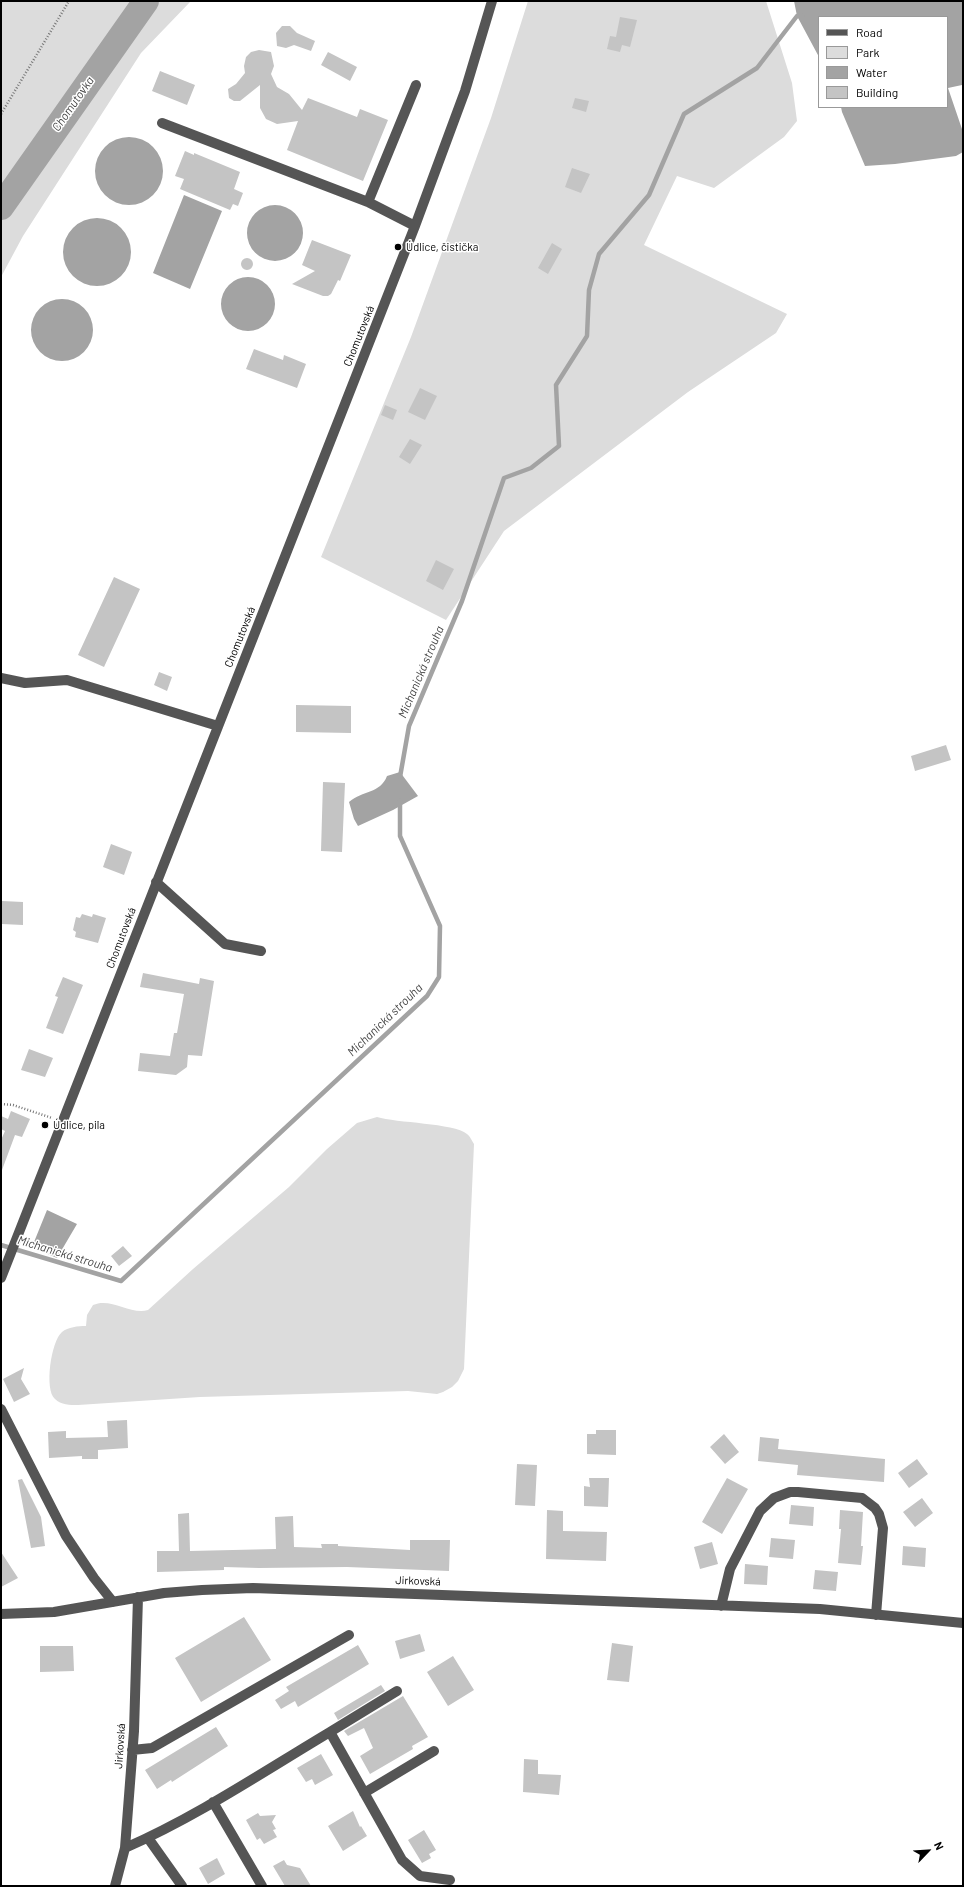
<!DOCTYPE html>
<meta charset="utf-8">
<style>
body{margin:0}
#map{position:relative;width:964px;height:1887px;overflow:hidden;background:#fff;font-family:Barlow,sans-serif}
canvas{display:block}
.frame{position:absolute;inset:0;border:2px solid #000;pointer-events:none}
.legend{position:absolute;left:818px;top:16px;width:130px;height:92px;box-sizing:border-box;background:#fff;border:1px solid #999;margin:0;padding:5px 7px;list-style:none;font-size:12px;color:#000}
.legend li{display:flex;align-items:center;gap:8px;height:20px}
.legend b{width:20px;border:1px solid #999}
.north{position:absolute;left:908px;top:1831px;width:40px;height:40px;-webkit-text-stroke:3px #fff;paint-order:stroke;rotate:65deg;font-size:11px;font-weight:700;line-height:16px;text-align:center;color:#000}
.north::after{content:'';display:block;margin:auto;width:14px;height:18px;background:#000;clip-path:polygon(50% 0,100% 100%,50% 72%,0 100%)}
</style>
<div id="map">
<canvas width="964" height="1887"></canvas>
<div class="frame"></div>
<ul class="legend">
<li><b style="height:5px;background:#555"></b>Road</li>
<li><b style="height:11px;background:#dcdcdc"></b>Park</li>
<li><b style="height:11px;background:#a3a3a3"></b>Water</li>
<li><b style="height:11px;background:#c4c4c4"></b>Building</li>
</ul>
<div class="north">N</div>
</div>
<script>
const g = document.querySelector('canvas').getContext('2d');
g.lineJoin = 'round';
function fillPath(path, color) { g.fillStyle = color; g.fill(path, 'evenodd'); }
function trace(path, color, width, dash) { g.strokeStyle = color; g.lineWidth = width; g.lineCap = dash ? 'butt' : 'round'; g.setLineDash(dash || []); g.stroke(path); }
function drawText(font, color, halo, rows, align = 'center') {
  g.font = font + ' Barlow,sans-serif'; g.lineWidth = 3; g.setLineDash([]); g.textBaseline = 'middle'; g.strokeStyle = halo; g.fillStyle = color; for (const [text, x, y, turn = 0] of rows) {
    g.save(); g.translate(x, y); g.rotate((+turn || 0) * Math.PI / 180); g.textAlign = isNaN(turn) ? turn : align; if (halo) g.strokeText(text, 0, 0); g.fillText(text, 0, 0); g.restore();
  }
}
fillPath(new Path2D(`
 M1,1h190l-50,52 -118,183 -22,41z
 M528,1h238l26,82 5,38 -13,16 -70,51 -37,-12 -33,69 143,69 -11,19 -88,59 -184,139 -58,89 -125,-63 90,-220 80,-219z
 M377,1117c19,6 77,6 90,17 3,2 5,7 7,10l-10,225 -6,12 -6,6 -9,5 -6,2 -29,-3 -208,6 -122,8c-8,0 -17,0 -23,-6 -11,-9 -4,-58 7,-67 6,-5 16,-6 24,-6l1,-11 6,-10c18,-8 37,10 55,5l45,-41 96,-82 38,-38 30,-26z`), '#dcdcdc');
fillPath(new Path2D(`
 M794,1h169v86l-1,-2 -14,3 15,44v20l-7,4 -61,8 -30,2 -23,-54 -1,-5h106v-90h-128v40l-22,-41z
 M95 171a34 34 0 1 1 68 0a34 34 0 1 1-68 0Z
 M184,195l38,16 -32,78 -37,-16z
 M247 233a28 28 0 1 1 56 0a28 28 0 1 1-56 0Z
 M63 252a34 34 0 1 1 68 0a34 34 0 1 1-68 0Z
 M221 304a27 27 0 1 1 54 0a27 27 0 1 1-54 0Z
 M31 330a31 31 0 1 1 62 0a31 31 0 1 1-62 0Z
 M400,772l18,24 -25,14 -35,16 -4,-7 -5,-17c14,-12 31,-8 38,-26z
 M47,1210l30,14 -20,34 -25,-11z`), '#a3a3a3');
trace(new Path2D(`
 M400,777l9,-51 53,-125 42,-123 27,-10 28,-22 -3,-61 31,-49 2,-46 10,-36 50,-59 35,-81 73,-46 40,-52h5
 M1,1245l120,36 306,-285 12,-19 1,-51 -40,-90v-35`), '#a3a3a3', 4.5);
trace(new Path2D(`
 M1,207l145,-206`), '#a3a3a3', 26);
fillPath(new Path2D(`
 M620,17l17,3 -7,27 -8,-2 -2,7 -13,-3 3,-13 6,1z
 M282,26h8l7,7 18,8 -4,10 -17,-6 -8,3 -9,-2 -1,-13z
 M259,50l12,2 3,14 -3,8 6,13 12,7 13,16 6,-12 49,19 3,-8 28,11 -25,61 -76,-31 11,-29 -21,3 -11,-5 -6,-11v-23l-20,16h-6l-5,-3 -1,-9 8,-5 9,-11 -1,-7 2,-9 5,-5z
 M328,52l29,15 -7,14 -29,-16z
 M160,71l35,14 -8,20 -35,-14z
 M575,98l14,3 -3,11 -14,-4z
 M185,151l9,4v-2l46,19 -6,17 9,4 -5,13 -5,-2 -3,6 -50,-21 4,-10 -9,-3z
 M572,168l18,6 -9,19 -16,-6z
 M312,240l39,15 -11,26 -2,-1 -7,14 -3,2h-5l-31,-12 23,-13 -13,-6z
 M552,243l10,6 -14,25 -10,-6z
 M241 264a6 6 0 1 1 12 0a6 6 0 1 1-12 0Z
 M254,349l29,11 1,-5 22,9 -9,24 -51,-19z
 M420,388l17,8 -12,24 -17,-8z
 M385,405l12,5 -4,10 -12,-5z
 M410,439l12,6 -12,19 -11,-7z
 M436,560l18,9 -11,21 -17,-9z
 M114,577l26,12 -36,78 -26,-12z
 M159,672l13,5 -5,14 -13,-6z
 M296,705l55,1v27l-55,-1z
 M946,745l5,15 -36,11 -4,-15z
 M323,782l22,1 -3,69 -21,-1z
 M111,844l21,8 -8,23 -21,-8z
 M2,901l21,1v23l-21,-1z
 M82,914l10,3 1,-3 13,4 -8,25 -23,-6 1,-5 -3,-2 3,-13 4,1z
 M143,973l56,11 1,-6 14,3 -12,75 -14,-1 -1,12 -11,8 -38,-4 2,-18 30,3 4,-23h3l7,-39 -44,-7z
 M63,977l20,8 -20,49 -17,-6 12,-31 -3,-1z
 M29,1049l24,9 -8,19 -24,-7z
 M11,1111l19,8 -8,18 -7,-2 -13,35 -1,-30 4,-9 -4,-2v-13l7,3z
 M123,1246l9,10 -13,10 -8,-10z
 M24,1368l-3,11 9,15 -16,8 -11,-23z
 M127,1420l1,28 -30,2v9h-16v-3l-33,2 -1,-26 18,-1v7l42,-1 -1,-16z
 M596,1430h20v25l-29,-1v-20h9z
 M724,1434l15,18 -14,12 -15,-17z
 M760,1437l19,2 -1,10 107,10 -1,23 -87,-7 1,-10 -40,-4z
 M917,1459l11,15 -19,14 -11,-15z
 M517,1464l20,1 -2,41 -20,-1z
 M589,1478h20l-1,29 -24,-1v-20l6,1z
 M727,1478l21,11 -26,45 -20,-12z
 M22,1479l19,38 4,29 -14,2 -13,-68z
 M922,1498l11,15 -18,14 -12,-15z
 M791,1505l23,2 -1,19 -24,-2z
 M547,1510l16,1v20l44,1 -1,29 -60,-2z
 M840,1510l23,2 -2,34h2l-2,19 -23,-2 3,-34h-2z
 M189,1513l1,38 86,-2 -1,-32 18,-1 1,31 28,1 -1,-4h17v2l72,4v-10h40l-1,31 -102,-4 -88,1 -35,-1v3l-67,2v-21h22l-1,-37z
 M771,1538l24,2 -2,19 -24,-2z
 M712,1542l6,22 -18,5 -6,-22z
 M903,1546l23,2 -1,19 -23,-2z
 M1,1552l17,26 -17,9z
 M745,1564l23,2 -1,19 -23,-1z
 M815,1570l23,2 -2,19 -23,-2z
 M244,1617l27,43 -70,42 -26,-44z
 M420,1634l5,17 -25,8 -5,-18z
 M612,1643l21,3 -4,36 -22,-2z
 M358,1645l11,19 -71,43 -3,-6 -14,8 -6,-9 14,-9 -3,-4z
 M40,1646h33l1,25 -34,1z
 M453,1656l21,34 -26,16 -21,-34z
 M381,1685l4,6 -47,29 -4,-7z
 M403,1696l25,41 -16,9 1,3 -43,25 -10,-18 13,-8 -9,-20 -16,8 -4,-5z
 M216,1727l12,19 -56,36 -1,-2 -14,9 -12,-19z
 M321,1754l12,21 -18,10 -3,-6 -6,3 -9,-14z
 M524,1759l14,1v14l23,1 -2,20 -36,-3z
 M353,1811l7,16 1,-1 6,10 -24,15 -15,-25z
 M258,1813l2,3 16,-1 -4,7 4,7 -3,1 4,7 -13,7 -4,-6 -3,2 -11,-20z
 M424,1830l12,20 -7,4 2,4 -9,5 -14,-23z
 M217,1858l8,16 -17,10 -9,-16z
 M284,1860l3,5 13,3 11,18h-26l-12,-20z`), '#c4c4c4');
trace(new Path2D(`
 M1,114l68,-113
 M1,1104l12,1 39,13`), '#777', 2.5, [1, 2]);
trace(new Path2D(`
 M162,123l206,79 47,24
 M368,202l48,-117
 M1,678l24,5 42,-3 151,46
 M156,882l69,62 36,7
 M1,1278l414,-1052 50,-135 27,-90
 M1,1409l65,127 28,42 19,24
 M721,1606l9,-37 30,-58 14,-13 16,-6h8l64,6 13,10 4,6 4,14 -7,87
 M1,1614l53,-2 110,-19 38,-3 51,-2 567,21 143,14
 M330,1732l67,-41
 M132,1750l20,-2 197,-113
 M364,1793l70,-42
 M213,1802l49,84
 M148,1838l34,48
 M125,1848c71,-31 138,-76 205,-116l72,128 18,16 30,4
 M115,1886l10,-38 9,-117 4,-134`), '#555', 10);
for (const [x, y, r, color] of [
 [398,247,4,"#000"],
 [45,1125,4,"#000"]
]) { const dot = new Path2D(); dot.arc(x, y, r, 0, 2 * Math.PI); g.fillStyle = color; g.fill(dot); trace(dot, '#fff', 1.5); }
drawText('11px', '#000', '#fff', [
 ["Údlice, čistička",406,247],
 ["Údlice, pila",53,1125]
], 'left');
drawText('11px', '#000', '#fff', [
 ["Chomutovská",359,336,-68],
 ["Chomutovská",240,637,-68],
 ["Chomutovská",121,938,-69],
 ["Jirkovská",418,1581,2],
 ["Jirkovská",120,1746,-86]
]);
drawText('italic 12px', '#444', '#fff', [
 ["Chomutovka",73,104,-55],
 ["Michanická strouha",421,672,-67],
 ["Michanická strouha",385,1020,-44],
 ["Michanická strouha",65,1254,17]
]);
</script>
